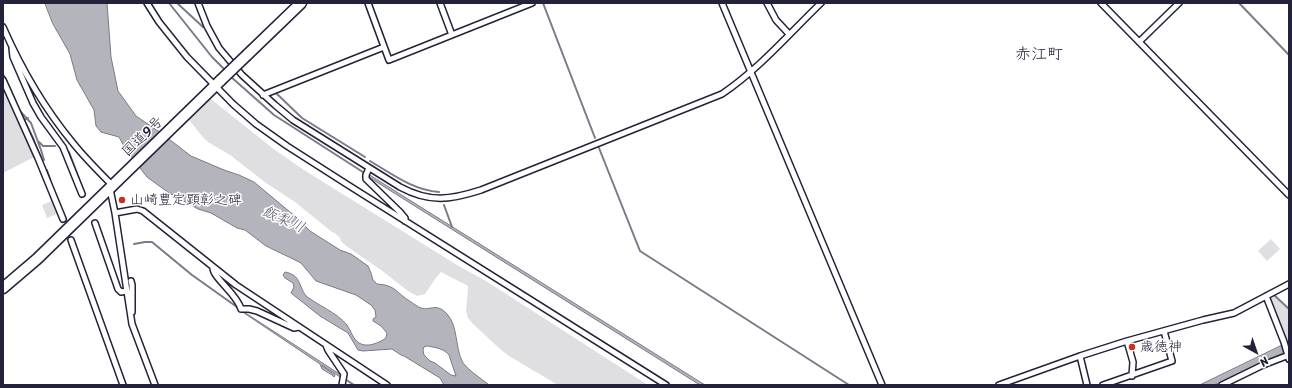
<!DOCTYPE html>
<meta charset="utf-8">
<style>
body{margin:0}
#map{position:relative;width:1292px;height:388px;overflow:hidden;background:#fff;font-family:Sriracha,sans-serif}
canvas{display:block}
.frame{position:absolute;inset:0;border:4px solid #22223b;pointer-events:none}
.north{position:absolute;left:1236px;top:332px;width:40px;height:40px;-webkit-text-stroke:3px #fff;paint-order:stroke;rotate:140deg;font-size:11px;font-weight:700;line-height:16px;text-align:center;color:#22223b}
.north::after{content:'';display:block;margin:auto;width:14px;height:18px;background:#22223b;clip-path:polygon(50% 0,100% 100%,50% 72%,0 100%)}
</style>
<div id="map">
<canvas width="1292" height="388"></canvas>
<div class="frame"></div>
<div class="north">N</div>
</div>
<script>
const g = document.querySelector('canvas').getContext('2d');
g.lineJoin = 'round';
function fillPath(path, color) { g.fillStyle = color; g.fill(path, 'evenodd'); }
function trace(path, color, width, dash) { g.strokeStyle = color; g.lineWidth = width; g.lineCap = dash ? 'butt' : 'round'; g.setLineDash(dash || []); g.stroke(path); }
function drawText(font, color, halo, rows, align = 'center') {
  g.font = font + ' Sriracha,"Klee One",sans-serif'; g.lineWidth = 3; g.setLineDash([]); g.textBaseline = 'middle'; g.strokeStyle = halo; g.fillStyle = color; for (const [text, x, y, turn = 0] of rows) {
    g.save(); g.translate(x, y); g.rotate((+turn || 0) * Math.PI / 180); g.textAlign = isNaN(turn) ? turn : align; if (halo) g.strokeText(text, 0, 0); g.fillText(text, 0, 0); g.restore();
  }
}
fillPath(new Path2D(`
 M3,88l31,69 -31,16z
 M207,96l68,54 29,20 153,95 29,16 162,104h-90l-49,-29 -9,-7 -27,-25 -5,-6 -2,-7 2,-22v-3l-27,-14 -6,7 -10,15 -8,2 -9,-5 -27,-21 -36,-25 -4,-4 -1,-3 -5,-5 -3,-1 -37,-30 -29,-19 -36,-28 -22,-13 -7,-7 -15,-19z
 M54,200l5,13 -12,5 -5,-13z
 M1271,239l9,10 -13,12 -9,-10z
 M1273,295l16,15v30l-1,1 -3,-2 -16,-42z`), '#dfdfe2');
const water = new Path2D(`
 M45,3h62l4,54 7,34 18,25 28,19 -28,27 -9,-10 -8,-15 -18,-5 -5,-6 -2,-16 -17,-30 -7,-26 -17,-30z
 M165,136l26,20 33,14 15,5 15,7 42,35 14,14 30,19 11,4 17,12 3,7 2,7 4,4c19,1 19,9 34,18 3,2 7,5 10,6 10,3 15,-6 26,6 11,12 8,32 15,47 3,7 20,18 27,24h-45l-4,-7 -36,-22 -3,-1 -9,-6 -29,2 -5,-1 -10,-17 -28,-17 -29,-23 3,-6 -1,-4 -8,-5 -2,-3 2,-3c16,3 13,13 21,24 13,10 30,16 41,29 4,6 6,14 12,18 8,5 20,0 27,-5l1,-5 -6,-7 -8,-5v-2l3,-2 -1,-7 -4,-5 -15,-10 -40,-14 -15,-18 -8,-4 -27,-13 -21,-16 -8,-2 -26,-15 -13,-4 -29,-16 -22,-16 -10,-13zM428,346c8,2 15,2 21,9l7,21 -5,-1 -16,-12 -5,-2 -6,-6 -1,-5 1,-3z
 M368,174l337,211h-5l-333,-209z
 M244,312l97,63v10h-1l1,-7 -1,-1 -18,-12v1l13,9 -1,2 -2,-2 -10,-6 -2,-5 -76,-51z
 M1289,342v9l-75,34h-14z`);
fillPath(water, '#b4b4bc');
trace(water, '#7a7a88', 1);
trace(new Path2D(`
 M169,3l43,54 14,14
 M177,3l26,24
 M543,3l52,135
 M1239,3l50,52
 M3,74l3,6
 M230,76l44,39 92,59
 M276,93l26,25 63,39
 M19,110l12,13 10,27 3,10
 M28,118l-4,2 9,18 13,34
 M39,142l4,4h12
 M599,148l41,103 209,134
 M69,152l15,40
 M370,161c22,13 43,29 69,31
 M47,170l3,9
 M49,178l13,33
 M444,205l8,22
 M134,244l11,-2h7l40,33 45,32
 M115,273l5,14
 M1273,294l16,15
 M120,369l6,16
 M345,379l9,6`), '#7a7a88', 2);
const street = new Path2D(`
 M147,3l12,19 28,35 46,47 23,20 31,22 61,39 318,200
 M198,3l9,23 12,22 23,27 33,30 18,15 107,67c30,16 50,13 81,3l241,-96c37,-25 67,-60 99,-91
 M368,3l21,57 143,-57
 M440,3l12,32
 M722,3l160,382
 M767,3l9,17 13,14
 M1101,3l188,192
 M3,27c18,41 41,81 70,116 12,15 26,29 40,43
 M1139,42l40,-39
 M12,48l1,9 20,46 8,14 22,30 19,47
 M3,80l35,78 25,61
 M263,95l121,-48
 M369,168l-3,7v4l34,33 5,6v3
 M110,189l5,24 17,111 23,61
 M115,213l22,-4 6,2 93,74 151,100
 M95,223l23,66 3,3 5,-1
 M71,240l52,145
 M213,268c0,10 24,26 28,41h8l8,2 37,17 5,-1
 M131,281l1,4v27
 M1266,296l18,46 5,17
 M1127,341l6,21 -1,14
 M326,345l2,5 16,24 -2,11
 M1080,356l7,29
 M999,385l81,-29 47,-15 76,-21 31,-7 55,-29
 M1103,385l69,-24 -8,-30
 M1222,385l41,-20 26,-10`);
const highway = new Path2D(`
 M247,55l54,-52
 M3,288l34,-29 184,-179`);
trace(street, '#22223b', 8);
trace(highway, '#22223b', 13);
trace(street, '#fff', 5);
trace(highway, '#fff', 10);
const highwayBridge = new Path2D(`
 M221,80l26,-25`);
trace(highwayBridge, '#22223b', 13, []);
trace(highwayBridge, '#fff', 10);
for (const [x, y, r, color] of [
 [122,200,4,"#c8321e"],
 [1132,347,4,"#c8321e"]
]) { const dot = new Path2D(); dot.arc(x, y, r, 0, 2 * Math.PI); g.fillStyle = color; g.fill(dot); trace(dot, '#fff', 1.5); }
drawText('14px', '#22223b', '#fff', [
 ["国道9号",143,137,-44]
]);
drawText('14px', '#22223b', '#fff', [
 ["山崎豊定顕彰之碑",130,200],
 ["歳徳神",1140,347]
], 'left');
drawText('italic 15px', '#5c5c6f', '#fff', [
 ["飯梨川",283,220,25]
]);
drawText('16px', '#22223b', '#fff', [
 ["赤江町",1039,55]
]);
</script>
